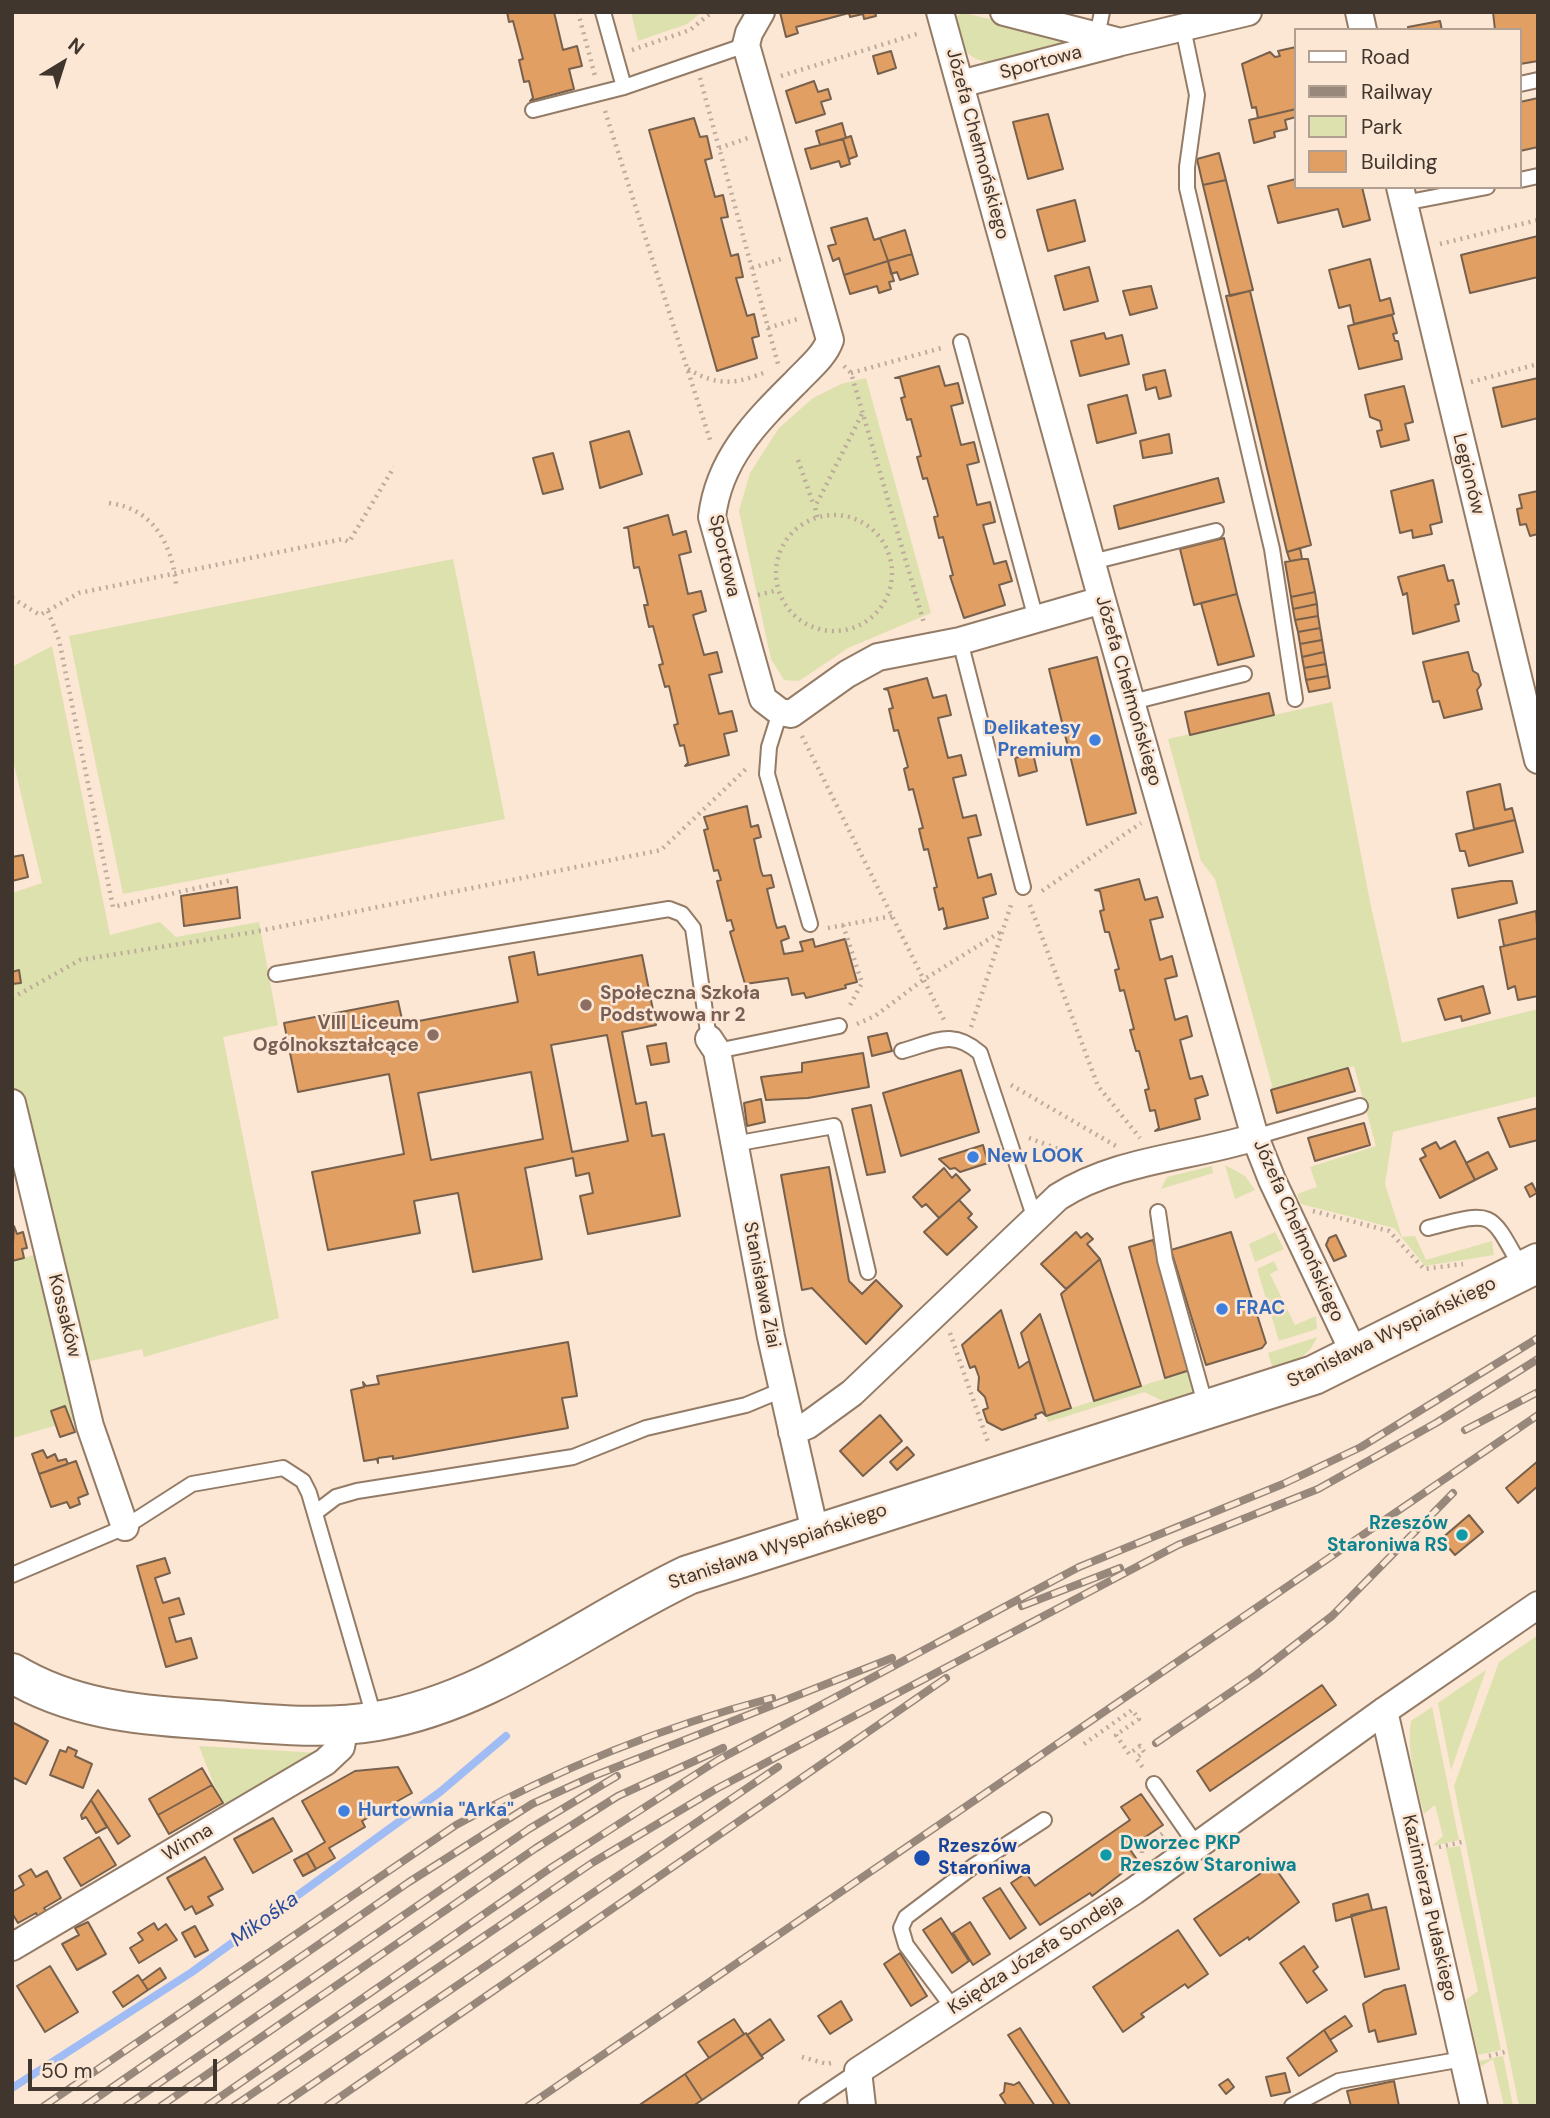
<!DOCTYPE html>
<meta charset="utf-8">
<style>
body{margin:0}
#map{position:relative;width:1550px;height:2118px;overflow:hidden;background:#fce6d4;font-family:"DM Sans",sans-serif}
canvas{display:block}
.frame{position:absolute;inset:0;border:14px solid #40362d;pointer-events:none}
.legend{position:absolute;left:1294px;top:28px;width:228px;height:161px;box-sizing:border-box;background:#fce6d4;border:2px solid #b1a091;margin:0;padding:9px 12px;list-style:none;font-size:21px;color:#40362d}
.legend li{display:flex;align-items:center;gap:14px;height:35px}
.legend b{width:35px;border:2px solid #b1a091}
.north{position:absolute;left:28px;top:28px;width:70px;height:70px;-webkit-text-stroke:5px #fce6d4;paint-order:stroke;rotate:38deg;font-size:19px;font-weight:700;line-height:28px;text-align:center;color:#40362d}
.north::after{content:'';display:block;margin:auto;width:24px;height:32px;background:#40362d;clip-path:polygon(50% 0,100% 100%,50% 72%,0 100%)}
.scale{position:absolute;left:28px;top:2059px;width:189px;height:32px;box-sizing:border-box;border:4px solid #40362d;border-top:0;padding-left:9px;font-size:21px;line-height:24px;white-space:nowrap;color:#40362d;-webkit-text-stroke:5px #fce6d4;paint-order:stroke}
</style>
<div id="map">
<canvas width="1550" height="2118"></canvas>
<div class="frame"></div>
<ul class="legend">
<li><b style="height:9px;background:#fff"></b>Road</li>
<li><b style="height:9px;background:#97887b"></b>Railway</li>
<li><b style="height:19px;background:#dde1ad"></b>Park</li>
<li><b style="height:19px;background:#e19f63"></b>Building</li>
</ul>
<div class="north">N</div>
<div class="scale">50 m</div>
</div>
<script>
const g = document.querySelector('canvas').getContext('2d');
g.lineJoin = 'round';
function fillPath(path, color) { g.fillStyle = color; g.fill(path, 'evenodd'); }
function trace(path, color, width, dash) { g.strokeStyle = color; g.lineWidth = width; g.lineCap = dash ? 'butt' : 'round'; g.setLineDash(dash || []); g.stroke(path); }
function drawText(font, color, halo, rows, align = 'center') {
  g.font = font + ' "DM Sans",sans-serif'; g.lineWidth = 5; g.setLineDash([]); g.textBaseline = 'middle'; g.strokeStyle = halo; g.fillStyle = color; for (const [text, x, y, turn = 0] of rows) {
    g.save(); g.translate(x, y); g.rotate((+turn || 0) * Math.PI / 180); g.textAlign = isNaN(turn) ? turn : align; if (halo) g.strokeText(text, 0, 0); g.fillText(text, 0, 0); g.restore();
  }
}
fillPath(new Path2D(`
 M631,12h71l-15,12 -49,17z
 M964,13l103,24 2,5 -79,20c-25,-2 -28,-17 -36,-38l3,-8z
 M866,378l65,235 -83,35 -49,33 -15,-1 -13,-21 -32,-148 11,-38 29,-45 34,-30 28,-14z
 M453,559l52,260 -382,75 -54,-258z
 M52,646l58,289 50,-13 16,15 83,-15 19,103 -55,12 56,281 -135,39 -2,-8 -60,14 -70,-280v-190l30,-10 -30,-127v-89z
 M1332,702l38,200 32,141 136,-34v87l-145,36 -8,52 17,53 13,-1 11,24 66,-19 2,14 -69,11 -31,-38 -93,-24 -4,-10 20,-7 -7,-20 66,-21 -22,-80 -83,24 1,-5 -57,-206 -14,-18 -33,-122z
 M1225,1165l20,11 10,14 -20,9z
 M1212,1166l1,7 -52,16 6,-12z
 M1275,1232l9,17 -29,13 -6,-18z
 M42,1253l39,165 -68,20 -1,-177z
 M1274,1261l4,9 -8,4 25,51 21,-9 1,13 -38,12 -22,-72z
 M1317,1337c-8,21 -25,25 -44,32l-5,-16z
 M1192,1370l4,20 -2,4 -27,9 -23,-11 -96,30 -2,-6z
 M1538,1635v471h-19l-65,-320 45,-124z
 M1486,1670l-35,100 -13,-67z
 M1432,1707l27,133 -27,6 11,-10 -8,-31 -11,9c-7,-30 -18,-62 -13,-93z
 M199,1746l120,7 -94,60z
 M1460,1846l41,204 -23,5 -12,-55 12,-9 -32,-143z
 M1503,2056l10,50h-9l-11,-47 -13,8 -1,-6z`), '#dde1ad');
trace(new Path2D(`
 M12,2088l180,-116 248,-180 66,-56`), '#a0bcf5', 8);
const building = new Path2D(`
 M507,12h47l9,38 14,-4 5,20 -13,3 5,20 -44,12 3,-3 -4,-17 -5,1 -5,-22 4,-1 -10,-38 -4,1z
 M780,12h95l1,4 -12,3 -1,-5 -13,3 -1,-4 -53,14 2,6 -12,4z
 M1493,12h45v49l-18,3v-34h-25z
 M1440,21l2,9h-34v-3z
 M1296,47v62l-38,9 -2,-11 -4,1 -10,-44 28,-12 5,5 5,-1 -2,-5z
 M891,51l5,17 -18,6 -5,-18z
 M814,81l4,11 10,-3 3,10 -10,3 4,12 -29,9 -10,-32z
 M1538,98v49l-18,4v-49z
 M1296,109v8l-11,3 2,9 -13,3 1,5 -21,6 -5,-23z
 M1048,114l15,55 -35,10 -15,-57z
 M694,118l6,19 7,-1 5,22 -7,2 10,37 8,-2 5,22 -7,1 10,38 7,-2 5,23 -7,1 11,38 7,-2 5,22 -7,2 5,20 -40,13 -68,-241z
 M842,123l4,15 -26,7 -4,-14z
 M851,136l6,20 -8,3 -6,-20z
 M843,139l7,25 -9,3 -2,-6 -28,8 -6,-20z
 M1219,153l7,27 -23,5 -6,-26z
 M1296,179v8h66l8,33 -27,7 -5,-18 -60,14 -10,-37z
 M1226,180l27,110 -23,6 -27,-111z
 M1075,200l10,41 -37,10 -11,-41z
 M867,218l7,22 6,-2 8,23 -44,14 -5,-17 -6,3 -5,-15 8,-2 -5,-16z
 M905,230l7,24 -24,7 -8,-23z
 M1538,236v41l-68,16 -9,-38z
 M912,254l6,20 -18,6 -3,-8 -6,2 -3,-13z
 M1370,259l10,42 10,-3 4,16 -40,10 -4,-19 -11,3 -10,-38z
 M888,261l6,20 -5,1 2,7 -12,4 -2,-7 -27,8 -6,-19z
 M1089,267l9,34 -34,9 -9,-34z
 M1151,286l6,22 -27,7 -7,-24z
 M1250,291l61,254 -24,7 -61,-256z
 M1392,315l5,18 -4,1 2,7h3l4,18 -43,10 -11,-43z
 M1104,333l2,6 16,-4 7,29 -49,12 -9,-35z
 M939,366l6,20 13,-3 5,20 -12,3 10,39 13,-3 5,20 -12,3 10,40 13,-3 5,20 -12,3 11,39 12,-3 6,20 -13,4 6,20 -41,13 -14,-42 3,-1 -10,-38 -4,1 -5,-21 4,-1 -11,-38 -4,1 -6,-22 4,-1 -10,-37 -4,1 -6,-22 4,-1 -5,-19h-5z
 M1165,370l6,26 -12,3 -3,-12 -10,3 -3,-15z
 M1538,378v40l-36,9 -9,-39z
 M1404,386l9,36 -8,2 4,16 -28,7 -4,-16 5,-1 -2,-9 -10,-4 -5,-22z
 M1127,395l9,38 -39,10 -9,-38z
 M629,431l13,43 -42,14 -10,-46z
 M1169,434l3,19 -29,5 -3,-17z
 M553,453l10,36 -20,5 -10,-36z
 M1218,478l6,24 -105,27 -5,-23z
 M1433,480l9,42 -12,3 2,9 -19,4 -1,-8 -12,3 -9,-42z
 M1538,491v43l-8,2 -4,-12 -6,1 -3,-16 5,-1 -3,-13z
 M668,515l5,20 13,-4 5,21 -12,3 9,39 13,-3 5,20 -13,4 11,40 13,-3 5,20 -13,3 10,39 13,-3 5,20 -13,3 5,21 -44,11 3,-3 -4,-18 -4,1 -6,-21 4,-1 -9,-38 -4,1 -6,-22 4,-1 -10,-38 -4,1 -5,-22h4l-9,-38 -5,1 -6,-41 -4,1z
 M1224,538l13,56 -43,11 -14,-56z
 M1300,548l2,11 -12,2 -3,-9z
 M1302,559h6l7,33 -24,5 -6,-35z
 M1444,565l4,16 5,-1 6,24 -4,1 4,16 -46,13 -6,-41 -4,2 -5,-18z
 M1315,592l2,12 -24,5 -2,-12z
 M1237,594l17,62 -36,9 -17,-62z
 M1317,604l1,12 -23,4 -2,-11z
 M1318,616l2,12 -22,4 -3,-12z
 M1320,628l2,12 -22,4 -2,-12z
 M1322,640l2,12 -22,5 -2,-13z
 M1324,652l2,12 -22,4 -2,-11z
 M1468,652l5,19 5,3 3,11 -4,5 5,19 -38,9 -5,-17 -6,1 -10,-40z
 M1097,657l39,156 -49,12 -38,-156z
 M1326,664l2,12 -22,4 -2,-12z
 M1328,676l2,12 -21,4 -3,-12z
 M927,678l6,20 13,-3 5,20 -13,3 10,40 13,-3 5,20 -13,3 10,40 13,-3 5,20 -13,3 10,40 13,-4 5,20 -13,4 5,20 -44,11 3,-2 -4,-19 -4,2 -5,-22 3,-1 -9,-38 -4,1 -5,-21 4,-1 -10,-39 -4,1 -5,-21 4,-2 -10,-37 -4,1 -5,-22 4,-1 -5,-18 -4,-1z
 M1269,693l5,22 -84,20 -5,-23z
 M1033,753l4,18 -18,5 -4,-18z
 M1500,784l5,26 7,-2 3,12 -41,9 -7,-37z
 M747,806l4,21 7,-2 3,12 -7,2 7,32 2,5 8,-1 3,12 -7,2 8,33 2,6 8,-2 4,12 -8,3 3,13 19,-3 -3,-9 13,-3 2,8 30,-8 12,43 -12,3 1,3 -40,10 -2,-5 -12,2 -4,-17 -43,6 -15,-52 4,-2 -3,-10 -4,1 -10,-40 4,-1 -3,-10 -4,1 -10,-41 4,-1 -4,-12z
 M1515,820l8,32 -54,14 -4,-15h-5l-4,-17z
 M23,855l5,22 -16,4v-24z
 M1139,879l6,21 12,-3 6,20 -13,3 10,40 12,-4 5,20 -12,3 10,41 12,-4 5,20 -12,4 10,39 12,-3 6,19 -13,4 5,20 -45,12 4,-3 -4,-18 -5,1 -5,-21 4,-1 -10,-38h-3l-6,-21 4,-1 -10,-39 -4,1 -5,-21 4,-1 -10,-37h-4l-5,-21 4,-1 -4,-19 -5,-1z
 M1501,881h11l5,22 -59,15 -6,-29z
 M237,887l3,31 -56,8 -3,-30z
 M1536,911l2,27 -34,8 -5,-26z
 M1538,938v58l-20,4 -3,-14 -7,3 -8,-42z
 M534,952l4,23 104,-20 14,70 -34,7 14,72 10,-2 6,34 12,-2 16,82 -92,18 -8,-38 13,-3 -4,-20 -13,3 -3,-18 -48,10 17,91 -69,13 -15,-79 -44,8 6,32 -92,17 -16,-78 92,-18 -15,-80 -91,18 -14,-69 114,-22 5,23 115,-22 -9,-45zM607,1035l21,106 -56,11 -21,-107zM531,1072l12,67 -112,21 -13,-67z
 M19,970l2,13 -9,1v-12z
 M1483,986l7,27 -28,8 -1,-5 -16,4 -7,-21z
 M887,1033l5,18 -20,5 -4,-19z
 M666,1043l3,19 -18,3 -4,-19z
 M863,1053l6,34 -61,11 -42,2 -5,-23 41,-5v-9z
 M1348,1068l7,23 -78,22 -6,-23z
 M961,1070l18,62 -78,24 -18,-63z
 M761,1099l4,23 -18,4 -3,-23z
 M871,1105l14,67 -18,3 -15,-66z
 M1538,1108v32l-28,7 -12,-29z
 M1364,1123l6,22 -55,16 -7,-23z
 M1455,1141l20,39 -35,18 -20,-39 6,-3 -4,-7 14,-7 4,7z
 M983,1145l5,18 -28,9 -5,-4 -5,1 -11,-10z
 M1488,1152l9,17 -22,11 -9,-17z
 M829,1167l20,114 13,13 14,-14 26,26 -36,38 -54,-56 -10,2 -21,-115z
 M944,1168l8,10 4,-4 14,16 -31,28 -13,-14 -4,3 -9,-10z
 M1532,1183l5,10 -7,4 -5,-10z
 M959,1200l13,14 -4,4 9,9 -30,28 -23,-23z
 M14,1226l3,8 6,-2 4,16 -5,1 2,9 -12,3z
 M1076,1232l5,6 6,-5 6,6 -6,5 13,15 -34,30 -25,-25z
 M1231,1232l35,111 -4,5 -56,17 -35,-115z
 M1336,1235l10,21 -12,5 -8,-16 3,-7z
 M1153,1240l37,130 -25,8 -36,-131z
 M1100,1259l41,127 -47,15 -33,-107z
 M1001,1310l18,58 10,-7 17,55 -4,-4 -7,3 1,3 -34,12 -15,-8 -4,-12 5,-2 -3,-11 -7,-7 1,-13 -4,-11 -5,2 -8,-23z
 M1040,1314l31,94 -25,8 -25,-83z
 M568,1342l9,54 -15,2 6,30 -175,31v-3l-15,2v5l-1,-4 -13,2 -13,-71 13,-3 -1,-5 3,4 13,-2 -2,-8z
 M65,1406l10,26 -15,5 -9,-26z
 M880,1415l22,26 -39,35 -23,-25z
 M907,1447l7,8 -17,15 -7,-8z
 M43,1450l4,8 8,-4 3,7 8,-2 2,5 -29,10 -7,-20z
 M76,1461l12,33 -10,4 2,6 -10,4 -3,-6 -16,5 -12,-33z
 M1538,1461v25l-20,17 -12,-15z
 M1469,1515l14,17 -28,23 -14,-16z
 M165,1558l5,15 -15,5 8,25 16,-5 5,16 -15,4 7,24 15,-4 6,20 -31,9 -29,-101z
 M1322,1685l14,20 -126,86 -13,-20z
 M12,1722l36,19 -22,43 -14,-7z
 M68,1747l9,4 -2,5 17,8 -9,24 -33,-13 10,-25 6,2z
 M398,1767l14,26 -50,28 3,6 -36,21 6,10 -19,11 -9,-16 18,-11 -23,-41 53,-30z
 M202,1768l10,17 -54,30 -9,-16z
 M212,1785l11,18 -54,31 -11,-19z
 M98,1790l32,46 -12,8 -27,-44z
 M1141,1794l22,31 -34,23 9,13 -46,35 -2,-3 -50,32 -29,-42 15,-10 9,13 14,-10 81,-56 -9,-13z
 M91,1800l16,27 -11,6 -10,-16 -4,2 -1,-4z
 M273,1818l19,33 -39,22 -19,-34z
 M99,1837l17,28 -35,21 -17,-28z
 M307,1853l9,16 -13,7 -9,-16z
 M205,1857l18,32 -15,8 5,8 -17,9 -4,-8 -7,4 -18,-32z
 M1273,1865l26,37 -50,38 -1,-3 -28,19 -26,-37z
 M31,1869l5,8 11,-6 14,27 -17,10 4,6 -9,5 -3,-6 -18,10 -6,-10v-21l12,-7 -5,-9z
 M1000,1888l26,40 -16,11 -27,-41z
 M1368,1894l4,16 -36,11 -3,-17z
 M1386,1907l13,62 -34,8 -14,-62z
 M941,1918l28,43 -17,12 -29,-43z
 M88,1922l18,32 -29,16 -15,-26 17,-9 -4,-7z
 M970,1922l20,32 -17,11 -20,-32z
 M154,1923l4,7 8,-6 11,16 -38,23 -9,-15 13,-8 -5,-7z
 M195,1926l13,24 -13,7 -13,-24z
 M1178,1930l30,44 -20,14 -3,-4 -44,30 3,3 -21,15 -30,-45z
 M1304,1946l14,21 -5,4 14,19 -20,13 -27,-40z
 M900,1953l27,43 -16,10 -27,-42z
 M50,1966l28,46 -33,20 -28,-46z
 M160,1968l6,10 -18,12 -6,-9z
 M138,1975l10,15 -25,17 -10,-15z
 M1405,1985l11,49 -38,8 -3,-12 -6,2 -6,-28 21,-14z
 M841,2001l11,19 -22,14 -12,-18z
 M1345,2016l7,10 -22,14 -6,-10z
 M734,2019l10,15 -35,24 -11,-16z
 M770,2019l14,21 -23,16 -14,-21z
 M1020,2028l51,78h-16l-47,-71z
 M1324,2030l13,21 -38,25 -12,-18z
 M746,2033l17,25 -61,42 -17,-26z
 M1285,2073l5,19 -19,4 -5,-19z
 M685,2074l17,26 -9,6h-55z
 M1228,2079l6,8 -8,7 -7,-9z
 M1394,2081l5,25h-48l-4,-15z
 M1019,2082l16,24h-28l-7,-11 4,-3 1,-9 9,2z`);
fillPath(building, '#e19f63');
trace(building, '#77604c', 2);
const lane = new Path2D(`
 M603,12l21,75 122,-42
 M1183,28l14,67 -10,72v21l85,361 23,150
 M1097,36l5,-24
 M1520,84l18,-4
 M533,110l91,-23
 M1520,180l18,-4
 M1404,203l83,-16
 M961,342l75,277
 M1092,562l124,-31
 M960,641l63,246
 M1132,702l112,-28
 M780,712l-11,35 -2,27 43,150
 M276,974l393,-65 13,5 11,14 16,111
 M717,1051l122,-25
 M902,1051c33,-9 50,-23 78,2l55,166
 M1255,1137l105,-31
 M734,1144l100,-18 34,146
 M1158,1212l7,48 41,147
 M1428,1228c66,-17 61,-19 94,41
 M315,1513l21,-16 21,-6 216,-34 73,-29 100,-23 36,-15
 M12,1575l113,-48 67,-43 91,-16 20,13 6,12 66,227
 M1154,1784l43,62
 M954,2009l-48,-64 -5,-17 5,-11 69,-52 69,-45
 M806,2106l52,-35
 M1292,2106l47,-25 124,-22`);
const street = new Path2D(`
 M761,12l-12,21 -3,12 84,295c-6,17 -22,29 -34,42 -39,39 -77,76 -84,135l51,182 17,13 11,2 56,-40 31,-17 82,-16 142,-41
 M940,12l162,588 153,537 17,43 83,175
 M1004,12l117,30 127,-30
 M1359,12l4,18
 M960,84l158,-41
 M1400,187l138,573
 M709,1039l8,12 54,286 44,195
 M12,1103l78,323 35,101
 M792,1432l16,-7 44,-32 206,-196c60,-38 131,-39 197,-60
 M1384,1711l90,395
 M12,1947l313,-185 16,-15 4,-23
 M862,2106l-4,-35 276,-180 250,-180 154,-106`);
const secondary = new Path2D(`
 M12,1673c58,35 123,42 189,46 58,4 119,12 176,2 115,-20 208,-97 311,-146l626,-200 224,-112`);
trace(lane, '#937b66', 18);
trace(street, '#937b66', 30);
trace(secondary, '#937b66', 42);
trace(new Path2D(`
 M578,12l17,64
 M632,50l58,-20 22,-18
 M781,76l139,-43
 M700,78l78,286
 M605,111l106,332
 M719,148l29,-10
 M1440,244l98,-24
 M752,268l29,-9
 M768,328l33,-10
 M844,366l7,7 73,250
 M688,369c30,18 49,15 80,2
 M851,373l94,-26
 M1471,382l67,-18
 M798,460l16,46
 M109,503c43,5 63,40 67,81
 M776 573a58 58 0 1 1 116 0a58 58 0 1 1-116 0Z
 M817,517l-2,-10 47,-93
 M758,595l20,-5
 M12,598l28,17 39,-22 264,-54 6,3 45,-75
 M48,611l11,29 54,267 119,-27
 M802,736l142,284
 M1042,891l99,-68
 M1030,905l68,181 42,52
 M843,925l19,58 -14,26
 M828,928l64,-12
 M12,998l68,-38 174,-28 407,-82 87,-83
 M857,1024l18,-8 48,-36 79,-49
 M971,1027l41,-125
 M1011,1085l105,61
 M1029,1138l50,19
 M1313,1211l76,20 35,38 39,-5
 M950,1333l39,112
 M1084,1744l48,-34 7,9 -23,16 13,19 11,-8 4,6 -8,6 8,11
 M1439,1847l23,-5
 M1142,1853v-5l23,-16
 M1489,2056l16,-4
 M802,2057l25,7 8,-2`), '#bdab9c', 4.5, [2, 5]);
trace(lane, '#fff', 14);
trace(street, '#fff', 26);
trace(secondary, '#fff', 38);
const rail = new Path2D(`
 M1465,1430l73,-38
 M1022,1606l98,-38
 M1156,1743l100,-68 76,-59 121,-123
 M44,2106l412,-281c100,-55 205,-98 316,-127
 M85,2106l324,-224 123,-78 59,-27 301,-119
 M126,2106l403,-277 88,-53
 M161,2106l375,-258 82,-52 105,-48
 M207,2106l345,-239 166,-107 361,-193 204,-83 78,-37 177,-109
 M234,2106l358,-243 124,-74 462,-244 140,-56 118,-66 102,-64
 M280,2106l498,-339
 M327,2106l619,-428
 M528,2106l1010,-691`);
trace(rail, '#97887b', 8);
trace(rail, '#fce6d4', 5, [16]);
for (const [x, y, r, color] of [
 [1095,740,7,"#3f7fe0"],
 [586,1005,7,"#8d6e63"],
 [433,1035,7,"#8d6e63"],
 [973,1157,7,"#3f7fe0"],
 [1222,1309,7,"#3f7fe0"],
 [1462,1535,7,"#0f9aa8"],
 [344,1811,7,"#3f7fe0"],
 [1106,1855,7,"#0f9aa8"],
 [922,1858,9,"#1a4fb4"]
]) { const dot = new Path2D(); dot.arc(x, y, r, 0, 2 * Math.PI); g.fillStyle = color; g.fill(dot); trace(dot, '#fce6d4', 2.5); }
drawText('19px', '#40362d', '#fce6d4', [
 ["Sportowa",1041,63,-15],
 ["Józefa Chełmońskiego",977,144,75],
 ["Legionów",1468,474,76],
 ["Sportowa",724,556,77],
 ["Józefa Chełmońskiego",1128,691,74],
 ["Józefa Chełmońskiego",1298,1231,66],
 ["Stanisława Ziai",761,1285,79],
 ["Kossaków",64,1316,76],
 ["Stanisława Wyspiańskiego",1392,1333,-26],
 ["Stanisława Wyspiańskiego",778,1547,-19],
 ["Winna",188,1843,-31],
 ["Kazimierza Pułaskiego",1429,1908,77],
 ["Księdza Józefa Sondeja",1036,1955,-33]
]);
drawText('bold 19px', '#366cbe', '#fce6d4', [
 ["Delikatesy",1081,729,"right"],
 ["Premium",1081,751,"right"],
 ["New LOOK",987,1157],
 ["FRAC",1236,1309],
 ["Hurtownia \"Arka\"",358,1811]
], 'left');
drawText('bold 19px', '#785e54', '#fce6d4', [
 ["Społeczna Szkoła",600,994],
 ["Podstwowa nr 2",600,1016],
 ["VIII Liceum",419,1024,"right"],
 ["Ogólnokształcące",419,1046,"right"]
], 'left');
drawText('bold 19px', '#0d838f', '#fce6d4', [
 ["Rzeszów",1448,1524],
 ["Staroniwa RS",1448,1546],
 ["Dworzec PKP",1120,1844,"left"],
 ["Rzeszów Staroniwa",1120,1866,"left"]
], 'right');
drawText('bold 19px', '#164399', '#fce6d4', [
 ["Rzeszów",938,1847],
 ["Staroniwa",938,1869]
], 'left');
drawText('italic 21px', '#274a9b', '#fce6d4', [
 ["Mikośka",265,1920,-36]
]);
</script>
